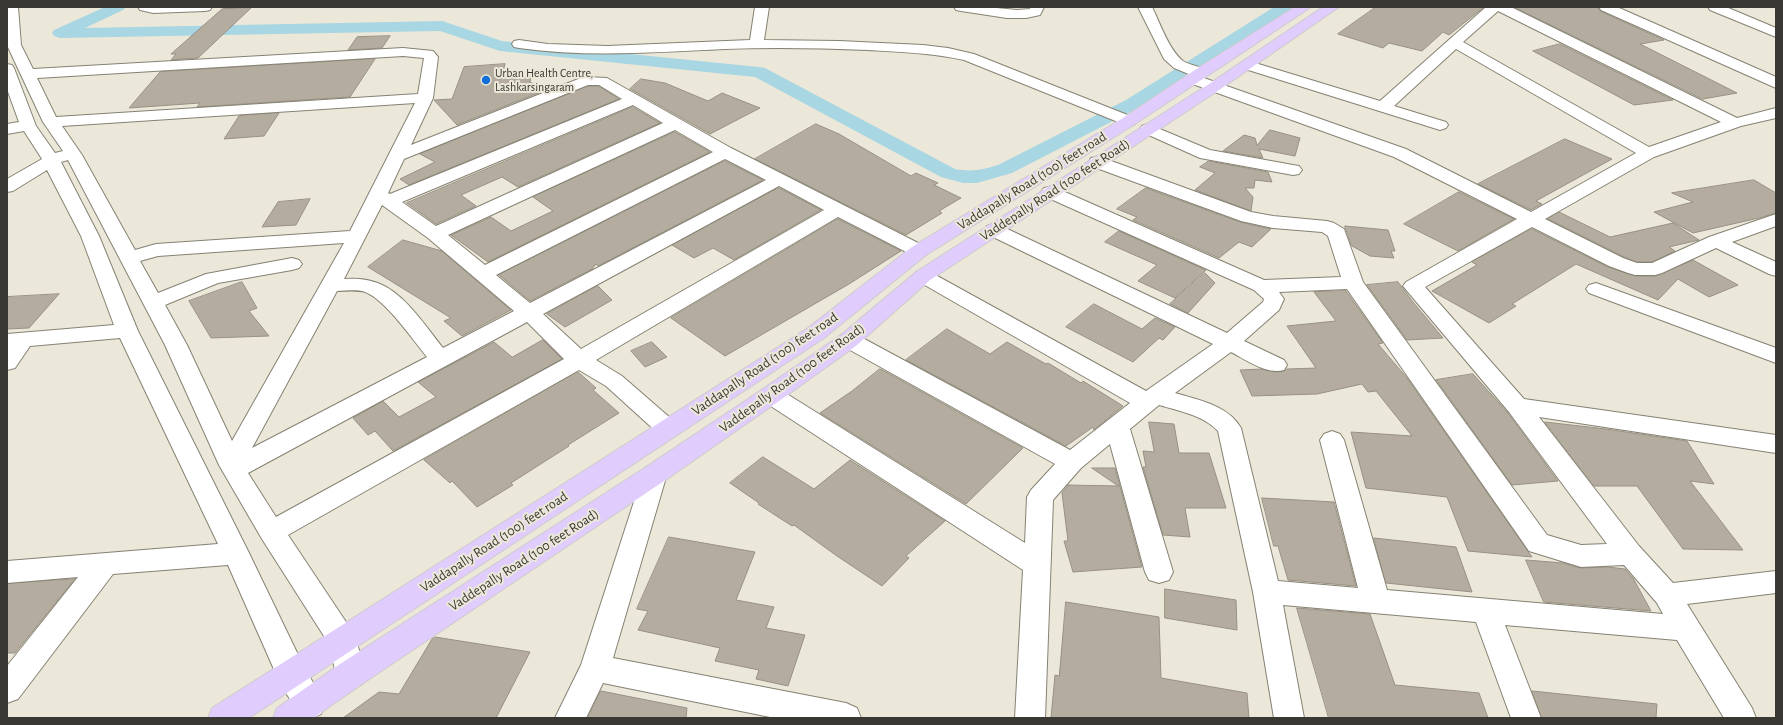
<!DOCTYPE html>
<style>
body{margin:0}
#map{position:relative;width:1783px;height:725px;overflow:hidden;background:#ece8d9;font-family:"Alegreya Sans",sans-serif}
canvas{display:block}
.frame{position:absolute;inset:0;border:8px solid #393832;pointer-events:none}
</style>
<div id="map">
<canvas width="1783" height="725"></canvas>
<div class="frame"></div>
</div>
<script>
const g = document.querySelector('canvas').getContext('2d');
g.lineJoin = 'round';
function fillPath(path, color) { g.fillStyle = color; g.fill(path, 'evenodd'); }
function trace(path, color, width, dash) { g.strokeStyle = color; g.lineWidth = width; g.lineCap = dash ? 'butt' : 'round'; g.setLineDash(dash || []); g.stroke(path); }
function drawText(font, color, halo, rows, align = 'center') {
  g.font = font + ' "Alegreya Sans",sans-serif'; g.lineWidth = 4; g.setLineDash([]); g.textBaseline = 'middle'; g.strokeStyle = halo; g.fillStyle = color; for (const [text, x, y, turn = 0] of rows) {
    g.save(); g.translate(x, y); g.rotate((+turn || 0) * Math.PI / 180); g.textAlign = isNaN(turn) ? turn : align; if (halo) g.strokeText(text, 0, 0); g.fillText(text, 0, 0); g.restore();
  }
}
fillPath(new Path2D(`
 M105,7h21l-3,3 -38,18 357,-7 60,20 257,26 6,1 190,101c15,3 28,1 43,-4l128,-65 148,-93h19l-3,3 -152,98 -126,65 -35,10h-14l-22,-6 -186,-100 -255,-26 -60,-20 -380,7 -6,-2 -2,-3 2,-3z`), '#a8d6e2');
const building = new Path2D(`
 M1376,7h108l-35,28 -6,-3 -21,19 -33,-8 -6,5 -45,-14z
 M1514,7h84l2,4 64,29 -24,4 97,49 -34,6z
 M251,8l-53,50 -27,2 5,-6h-5l51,-45z
 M390,36l-8,12 -34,2 9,-13z
 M1560,44l113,56 -39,5 -101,-54z
 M375,59l-25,38 -153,10 3,-4 -71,5 31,-36z
 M505,64l-4,14 30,-2 -1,6 16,8 -89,35 -23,-25 18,-1 12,-32z
 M641,79l24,4 43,18 14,-8 38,15 -50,26 -80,-45z
 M588,86h11l20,13 -210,86 -9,-6 35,-17 -15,-8z
 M633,107l27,16 -142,64 -16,-10 -41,18 15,11 -40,18 -29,-21z
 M279,113l-15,23 -40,3 15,-23z
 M816,124l23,10 72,42 5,-3 22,10 -4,2 27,13 -22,13 3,2 -36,22 -151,-76z
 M1270,130l30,8 -5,18 -36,-7 4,9 -40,-7 21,-16 11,3 2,7z
 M675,132l35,20 -222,110 -37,-27 40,-18 20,14 42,-20 -20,-14z
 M1565,139l47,20 -76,42 6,3 -11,6 -53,-26z
 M725,161l38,19 -165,86 -2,-2 -4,5 -62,32 -31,-26z
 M1209,161l59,11 4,10 -17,-2 -1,8h-9l8,9 -2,14 -56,-21 20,-17 -15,-6z
 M1754,180l22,13v20l-17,5 -66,15 -39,-21 39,-10 -21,-9z
 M779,188l42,22 -87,50 -21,-12 -19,10 -22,-13z
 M1146,188l94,34 31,7 -19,18 -13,-5 -20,16 -86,-38 4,-3 -20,-8z
 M1459,192l55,27 -56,32 -54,-27z
 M310,199l-14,26 -34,2 16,-25z
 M1559,212l51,25 63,-14 26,17 -30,7 6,4 -23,11h-15l-13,-5 -76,-38z
 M838,219l63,32 -52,33 -124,72 -54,-38z
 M1345,226l43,4 7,21h-4l3,7 -24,-2 -18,-10z
 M1532,229l76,38 27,9h20l38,-16 45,25 -29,12 -31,-18 -20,21 -82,-36 -64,40 4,2 -27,17 -57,-32 45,-26 -5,-3z
 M1119,231l87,39 -31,28 -37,-17 19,-16 -52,-23z
 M403,240l39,11 69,59 -49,26 -18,-15 7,-3 -83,-51z
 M1205,273l10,10 -27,30 -18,-9z
 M242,282l15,26 -8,3 20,25 -58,2 -22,-37z
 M1398,282l15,20 30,36 -36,2 -40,-55z
 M598,286l14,14 -47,27 -18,-13z
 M1346,291l37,52 -5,1 29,34 125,179 -64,-6 -21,-54 -81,-9 -15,-56 61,4 -36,-45 -8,1 -6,-8 -45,10 -65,2 -12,-26 22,-1 15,3 7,-1 3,-2 29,-1 -29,-42 49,-5 -22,-29z
 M59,294l-30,34 -22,1v-32z
 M1094,304l48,25 13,-11 20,9 -12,13 -4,-2 -26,24 -67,-35z
 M947,329l43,25 17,-12 39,22 2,-1 33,20 2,-2 40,25 -29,24 -1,-3 -27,19 -160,-86z
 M543,340l19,19 -169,92 -18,-20 -7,4 -15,-17 30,-17 16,16 37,-20 -18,-15 76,-40 18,15z
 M652,342l15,15 -22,10 -14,-16z
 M880,369l8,4 135,75 -57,56 -146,-91 32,-22z
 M578,372l18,16 -3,2 26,23 -51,32 1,1 -58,37 2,2 -36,22 -25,-26 -2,2 -26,-23z
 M1473,374l35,39 50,68 -46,4 -76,-105z
 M1149,422l25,2 5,29h30l17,55h-41l5,29 -27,-2 -20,-68h3l-3,-16 11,1z
 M1545,422l61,7 81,12 27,43 -24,-3 53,69 -60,-1 -46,-63h-43z
 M763,457l51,32 36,-29 95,61 -39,35 3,2 -27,28 -45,-30 -43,-31 -2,1 -34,-22 1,-1 -29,-20z
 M1092,468h23l27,99 -69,5 -9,-31h4l-6,-48 6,-8 50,1z
 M1262,498l72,4 22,84 -68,-6 -10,-34h-4z
 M669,537l86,15 -19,48 38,7 -8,21 39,7 -17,51 -32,-7 3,-9 -44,-9 5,-13 -82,-18 10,-19 -11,-2z
 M1374,538l82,9 16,45 -86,-9z
 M1526,560l37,3 18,5 27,-1 17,2 8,9 18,33 -107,-9z
 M75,579l-60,74h-8v-69z
 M1165,589l71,11 1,30 -72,-12z
 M1066,602l93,15 2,61 86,15 2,25h-198l4,-43 4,1z
 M1297,608l73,6 25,71 84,8 9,25h-159z
 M435,637l95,15 -34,66h-153l36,-26 20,2 33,-55z
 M601,691l86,17 -1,10h-98z
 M1532,691l125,13 -1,14h-114z`);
fillPath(building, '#b4ac9e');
trace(building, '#989083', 1);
const minor = new Path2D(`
 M7,7h11l3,38 12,24 370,-21 30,3 5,6 -5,41 -22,47 170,-67 5,-1 21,1 124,70 195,99 3,4 -3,4 -7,2 -7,-2 -74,-38 -242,143 26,16 54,47 4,6 -4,6 -8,3 -8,-3 -54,-49 -27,-16 -291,165 64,96 4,9 10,34 -4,10 -11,4 -11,-4 -4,-10 -7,-30 -67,-105 -43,-74 -54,-120 -97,-185 -7,2 38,74 39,95 111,222 53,110 23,41 -4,10 -10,4 -12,-4 -19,-31 -52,-118 -115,9 -95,125 -11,4v-37l71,-89 -71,6v-22l211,-17 -98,-206 -90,8 -15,22 -8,2v-36l107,-9 -33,-89 -34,-66 -34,21 -6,1v-13l35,-20 -18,-28 -17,3v-10l12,-2 -12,-33v-25l5,1 2,3 22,58 19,27 8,-2 -20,-29 -36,-77zM403,56l21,2 -6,36 -362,23 -19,-39zM588,85h11l23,14 -232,95 -2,-1 16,-34zM415,103l-65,128 -194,13 -21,6 -53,-95 -20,-29zM633,105l30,18 -227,103 -34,-24zM675,130l38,22 -228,113 -37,-30zM725,159l41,21 -236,123 -34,-28zM779,186l45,24 -243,139 -38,-35zM382,205l46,33 86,73 -71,37c-16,-20 -38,-54 -63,-64 -11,-5 -24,-6 -36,-5zM344,243l-112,198 -45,-96 -22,-40 53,-22 74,-13 7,-2 3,-4 -3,-4 -7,-2 -86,16 -48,19 -18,-32 18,-5zM337,291c9,0 19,-2 28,1 20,7 48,48 62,65l-175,91zM527,322l37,37 -288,158 -28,-44z
 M138,7h74l-2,3 -5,1 -52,2 -13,-3z
 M755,7h14l-5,33 75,1 84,4 25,3 26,6 161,64 2,3 -2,3 -6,2 -6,-2 -159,-64c-31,-7 -64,-8 -96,-10 -48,-2 -95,-3 -143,-1 -69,3 -137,9 -206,-1l-5,-1 -2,-3 2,-3 5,-1 29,4 59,2 143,-6z
 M954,7h32l31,3 13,-1v-2h14l-4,8 -14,3h-19l-46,-7 -5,-1z
 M1138,7h14c8,16 17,43 31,54 7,5 19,4 24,12l-2,3 -4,1 205,72 125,63 105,-59 -180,-104 -62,57 52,16 2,3 -2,3 -6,2 -198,-62 -2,-3 2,-3 5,-1 5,1 128,39 106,-94h25l226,111 39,-10v10l-35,8 -87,31 -109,62 78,39 14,5h15l57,-26 67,-23v12l-44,16 44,20v14l-7,-2 -53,-26 -54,25 -7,2h-20l-7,-2 -19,-7 -77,-39 -107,60 99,112 252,36v18l-237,-36 100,129 34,37 103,-12v22l-89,11 65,104 4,10h-32l-47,-78 -172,-15 36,93h-30l-35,-96 -193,-17 21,113h-30l-21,-126 -35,-161c-15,-16 -39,-20 -59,-26l-29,24 43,143 -4,8 -10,3 -10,-3 -4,-8 -35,-128 -29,24 -28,32 -8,218h-30l8,-148 -260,-169 -3,-6 3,-6 8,-2 8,2 246,154 2,-46 4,-7 24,-26 -214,-119 -3,-5 3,-5 8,-2 8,2 213,115 60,-47 -214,-123 -3,-4 3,-4 7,-2 7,2 216,119 67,-47 -226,-110 -2,-4 2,-4 7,-2 7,2 226,107 36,-31 1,-3 -10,-9 -210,-94 -3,-4 3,-4 6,-1 6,1 208,92 77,-3 -13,-41 -6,-4 -49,-4 -32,-7 -150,-55 -2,-4 2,-4 6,-1 6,1 148,54 22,4 54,5 7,2 10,6 19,53 184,253 34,10 26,-1 -98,-132 -106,-126 3,-4 111,-63 -123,-62 -207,-75 -2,-3 2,-3 4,-1 -17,-7 -10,-9zM1498,11l223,111 -72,25 -186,-105zM1347,289l182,262 52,16 43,-2 33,38 6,11 -276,-24 -43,-150 -4,-6 -8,-3 -8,3 -4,6 38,148 -80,-7 -37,-153c-13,-23 -43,-28 -66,-35l56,-41c15,8 36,23 53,18l3,-5 -3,-5 -40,-19 35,-31 5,-11 -5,-7z
 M1599,7h18l159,70v11l-175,-78z
 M1708,7h18l50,21v9l-66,-27z
 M1148,124l62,26 83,15 6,1 3,4 -3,4 -6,1 -93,-17 -58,-26 -2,-3 2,-3z
 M1596,283l180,65v15l-187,-70 -3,-4 3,-4z
 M655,465l9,2 3,7 -54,184 233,45 11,5 4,10h-86l-172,-35 -17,35h-31l26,-53 62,-191 3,-7z`);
const major = new Path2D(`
 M1295,7h16l-176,117 -209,131 -102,83 -575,380h-41l4,-10 596,-380 104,-81 211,-129 72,-48z
 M1323,7h16l-120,83 -289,190 -73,65 -78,56 -115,80 -302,203 -49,34h-40l4,-10 63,-44 306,-197 117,-78 78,-54 75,-63 293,-188z`);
trace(minor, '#858273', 2);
trace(major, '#cccbca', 2);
fillPath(minor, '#fff');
fillPath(major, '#e0cdfd');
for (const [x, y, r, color] of [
 [486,80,5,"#116fd7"]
]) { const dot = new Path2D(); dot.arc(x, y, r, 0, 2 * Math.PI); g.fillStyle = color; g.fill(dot); trace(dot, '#ece8d9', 1.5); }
drawText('12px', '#393832', '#ece8d9', [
 ["Urban Health Centre,",495,73],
 ["Lashkarsingaram",495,87]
], 'left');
drawText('14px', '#393832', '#ece8d9', [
 ["Vaddapally Road (100) feet road",1032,181,-32],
 ["Vaddepally Road (100 feet Road)",1055,190,-33],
 ["Vaddapally Road (100) feet road",765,364,-34],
 ["Vaddepally Road (100 feet Road)",792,378,-36],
 ["Vaddapally Road (100) feet road",494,542,-33],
 ["Vaddepally Road (100 feet Road)",524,560,-33]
]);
</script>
